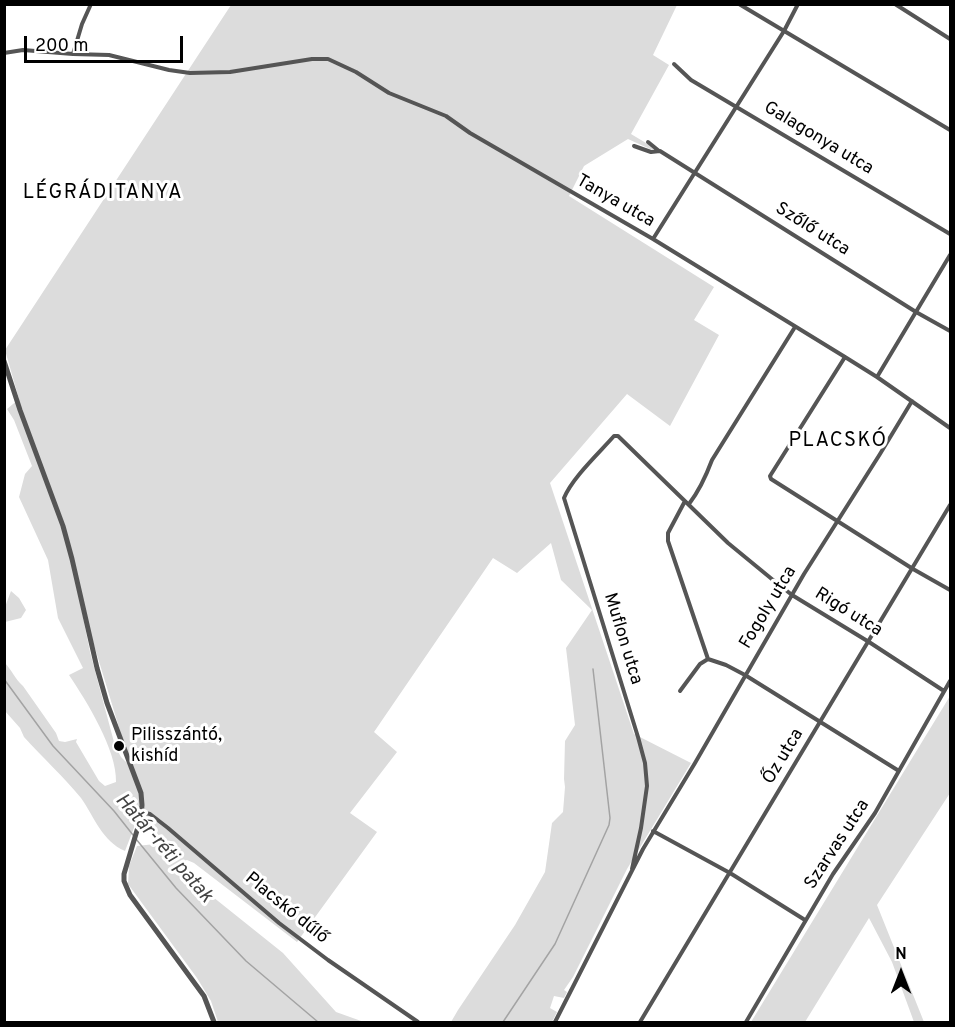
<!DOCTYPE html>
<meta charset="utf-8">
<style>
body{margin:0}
#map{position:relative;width:955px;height:1027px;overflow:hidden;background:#fff;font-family:Overpass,sans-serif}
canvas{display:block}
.frame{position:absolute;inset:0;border:6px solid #000;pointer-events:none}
.north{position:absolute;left:871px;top:943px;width:60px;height:60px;-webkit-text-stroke:4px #fff;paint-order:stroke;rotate:0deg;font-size:16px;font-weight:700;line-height:24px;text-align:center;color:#000}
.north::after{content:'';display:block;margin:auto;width:21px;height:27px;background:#000;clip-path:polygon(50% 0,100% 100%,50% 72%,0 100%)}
.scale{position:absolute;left:24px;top:36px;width:159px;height:27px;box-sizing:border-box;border:3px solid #000;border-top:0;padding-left:8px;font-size:18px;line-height:21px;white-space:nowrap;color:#000;-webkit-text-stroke:4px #fff;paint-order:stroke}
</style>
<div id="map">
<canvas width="955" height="1027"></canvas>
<div class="frame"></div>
<div class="north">N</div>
<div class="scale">200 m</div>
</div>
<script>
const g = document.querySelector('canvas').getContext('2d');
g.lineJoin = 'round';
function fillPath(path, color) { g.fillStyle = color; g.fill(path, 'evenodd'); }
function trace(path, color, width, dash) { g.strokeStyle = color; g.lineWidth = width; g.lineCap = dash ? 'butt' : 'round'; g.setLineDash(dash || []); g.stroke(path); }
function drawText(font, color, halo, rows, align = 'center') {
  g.font = font + ' Overpass,sans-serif'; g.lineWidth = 6; g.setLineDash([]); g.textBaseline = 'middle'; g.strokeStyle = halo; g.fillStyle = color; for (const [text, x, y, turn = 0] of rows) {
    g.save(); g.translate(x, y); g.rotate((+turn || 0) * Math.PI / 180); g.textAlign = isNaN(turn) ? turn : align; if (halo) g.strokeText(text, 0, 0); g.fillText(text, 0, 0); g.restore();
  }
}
fillPath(new Path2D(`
 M231,5h446l-24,50 16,10 -38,69 20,12 3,3h-4l-22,-10 -44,27 -15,30 145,91 -20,33 25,15 -49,91 -43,-32 -77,89 84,251 57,29 -64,106 -54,108 -9,13 3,2 -3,6 -10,-2 -4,12 7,4 -5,10h-101l7,-12 57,-85 30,-53 7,-49 11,-11 2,-25 -1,-8 1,-38 10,-16 -9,-77 26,-38 -31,-30 -10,-37 -34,30 -24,-15 -119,174 23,20 -47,61 27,19 -80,110 -103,-79 -7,-3 -6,2 -1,6 3,5 100,80 53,59 28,10h-146l-7,-21 -14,-23 -69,-94 1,-18 8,-20 18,-2 -13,-42 -5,18 -12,31c-23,-10 -30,-33 -44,-53 -17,-21 -39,-41 -57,-61l-4,-9 -15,-17 -1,-49c8,8 11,17 19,24l33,47 3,8 6,1 12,-3 -1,3 23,39 6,5 11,-4c1,-32 -29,-80 -47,-107l14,-7 -25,-50 -10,-58 -29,-63 6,-23 7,-8 -18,-46 -7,-11 12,-10 -14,-49zM80,602h1l50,165 -10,-10 -6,-11 -25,-94z
 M11,591l8,7 7,12 -5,8 -16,4v-15z
 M950,696v97l-73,112 47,117h-10l-22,-60 -23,-44 -64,104h-54z`), '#dcdcdc');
trace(new Path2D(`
 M4,679l49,67 61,65 19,24
 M136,839l40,49 70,73 72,61
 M503,1022l52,-78 54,-119 1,-7 -17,-149`), '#a3a3a3', 1.5);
trace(new Path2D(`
 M739,4l211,126
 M895,4l55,35
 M4,53l19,-3 50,4 36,1 60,15 21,3 40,-1 82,-13h16l28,13 33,21 57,23 24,17 183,106 192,118 32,20 73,51
 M73,54l9,-30 9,-20
 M674,64l17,16 259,154
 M648,142l11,9
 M634,146l17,6 9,-1 256,161 34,19
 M653,239l131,-208 14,-27
 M845,357l-75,119 1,3 142,90 37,21
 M877,377l73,-122
 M685,501l-17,32v8l40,118 18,6 19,10 154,96
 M689,504c10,-13 17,-28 23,-44l83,-133
 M680,691l20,-27 8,-5
 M141,812l9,2 18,14 111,95 49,37 90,62
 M653,831l77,42 75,47
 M632,869l9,-41 6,-42 -2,-23 -7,-26 -74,-239c8,-20 35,-45 50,-62h4l110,107 45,37 19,15 77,47 75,49
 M555,1022l88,-173 52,-86 109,-189 76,-120 32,-53
 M640,1022l310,-517
 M746,1022l87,-148 42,-61 75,-132`), '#555', 4);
trace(new Path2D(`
 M4,361l16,49 43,116 9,33 25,109 10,35 34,90 1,12 -1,12 -17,57v7l6,14 74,101 10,26`), '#555', 5);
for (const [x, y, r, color] of [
 [119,746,6,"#000"]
]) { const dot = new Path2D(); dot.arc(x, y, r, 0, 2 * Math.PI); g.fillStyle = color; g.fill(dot); trace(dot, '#fff', 2); }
drawText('18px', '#000', '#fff', [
 ["Galagonya utca",818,139,31],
 ["Tanya utca",615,202,30],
 ["Szőlő utca",812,230,32],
 ["Fogoly utca",769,608,-59],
 ["Rigó utca",848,613,32],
 ["Muflon utca",622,639,73],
 ["Őz utca",784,757,-59],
 ["Szarvas utca",838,845,-57],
 ["Placskó dűlő",286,909,39]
]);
drawText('18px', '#000', '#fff', [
 ["Pilisszántó,",131,736],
 ["kishíd",131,757]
], 'left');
g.letterSpacing = '1.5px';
drawText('20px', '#000', '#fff', [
 ["LÉGRÁDITANYA",103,194],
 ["PLACSKÓ",838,442]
]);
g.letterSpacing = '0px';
drawText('italic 20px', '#444', '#fff', [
 ["Határ-réti patak",163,849,49]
]);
</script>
